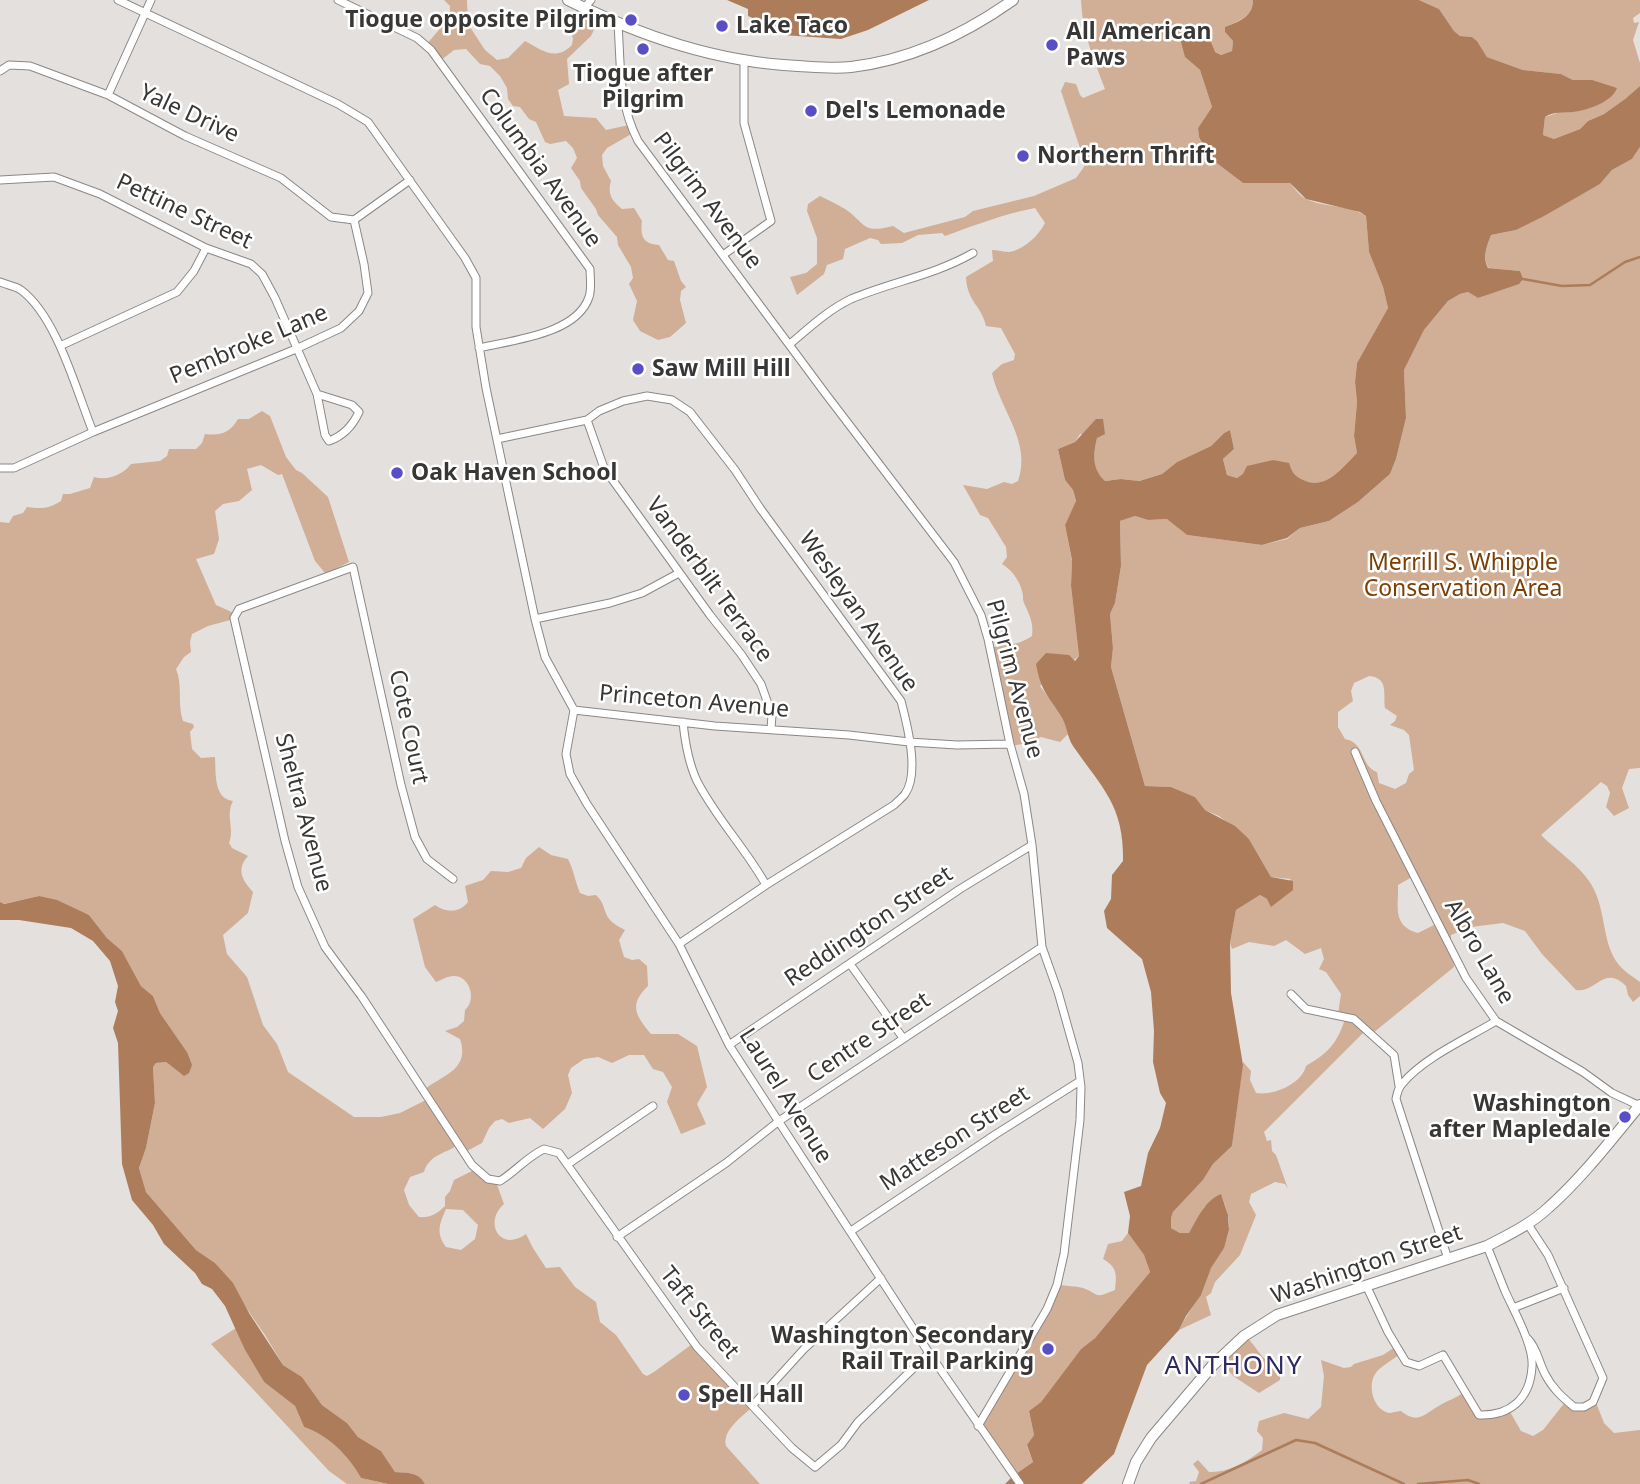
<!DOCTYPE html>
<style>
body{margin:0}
canvas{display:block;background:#e3e0de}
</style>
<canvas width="1640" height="1484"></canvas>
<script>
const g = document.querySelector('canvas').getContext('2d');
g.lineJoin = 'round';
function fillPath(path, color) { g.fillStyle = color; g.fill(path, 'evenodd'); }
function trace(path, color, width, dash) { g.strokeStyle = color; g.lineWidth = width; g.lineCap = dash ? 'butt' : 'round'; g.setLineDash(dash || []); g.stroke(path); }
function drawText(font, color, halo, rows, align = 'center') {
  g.font = font + ' "Noto Sans",sans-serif'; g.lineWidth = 5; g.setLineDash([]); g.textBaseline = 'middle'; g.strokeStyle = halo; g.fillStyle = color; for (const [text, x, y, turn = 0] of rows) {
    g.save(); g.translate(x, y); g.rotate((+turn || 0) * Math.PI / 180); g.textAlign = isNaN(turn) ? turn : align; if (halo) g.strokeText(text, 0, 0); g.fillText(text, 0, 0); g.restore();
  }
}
fillPath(new Path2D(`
 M444,0h23l1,24 17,26 12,10 11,-2 17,-17c17,9 30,21 47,4l1,-6 -4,-14 10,-18 21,10 -9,19 -24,23 2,25 -11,6 6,26 32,2 10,12 23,-5 4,8 -26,15 -5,7 1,11 8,15c-4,13 1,20 11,28l12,-1 8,13c-2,15 1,23 17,24l9,15 6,1 7,20 5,6 -5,4 -1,9 6,23 -16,14 -12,3 -18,-9 -7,-11 4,-19 -8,-17 4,-6 -2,-11 -13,-22 -1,-8 -19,-22 -2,-6 -15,-21 -1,-7 -9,-13 6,-10 -4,-10 -7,-7 -16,3 -5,-2 -9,-20 -7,-3 -9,-12 -7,-1 -5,-7 -1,-11 -7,-12 -10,-10 -10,-2 -14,-15 -12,1 -14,11 -14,-16 24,-28v-11z
 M1081,0h172c0,17 -15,21 -28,27v5l8,9 -1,10 -11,4 -6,-3 -30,5 15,13 12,37 -14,21 1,9 11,21 33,25h47c4,5 10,13 16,16 19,9 42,5 60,17l3,36 14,35 5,21 -31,55 -2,19 2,20 -3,34 3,17c-18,17 -34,42 -61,24 -8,-6 -13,-13 -23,-17l-36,18 -10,-3 -4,-16 11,-10 -4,-19 -6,3 -13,13 -34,16 -15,12 -24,7 -16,-2 -18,2c-12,-13 -11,-26 -7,-43l-17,-4 -5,8 -17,7 7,31 8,10 3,12 -11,23 7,36 -1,25 8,70 -39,30 24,33 4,15 -8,8 -19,-5 -13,6 -17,3 -21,-98c19,-5 25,-1 42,-12 2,-13 -3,-22 -8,-33 -2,-5 0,-6 -2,-12 -2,-10 -11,-22 -20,-27l5,-7 -1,-10 -18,-29 -8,-3 -17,-30 24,4 17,-7 8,2 6,-3c14,-39 -18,-71 -26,-108l10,-9 12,-4 1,-6 -14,-26 -15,-2c-4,-20 -19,-24 -20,-49l27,-16 -1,-11c5,0 12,2 17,2 15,-2 30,-17 36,-29l-10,-15c-31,6 -60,17 -90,28l-3,-3 -24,2 -16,8 -21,1 -3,-4 -8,-2 -25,11 -2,10 -16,6 -3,9 -27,21 -7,-18 16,-4 11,-9v-26l-10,-27 1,-7 12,-8c8,4 17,8 25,13 22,15 16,25 48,17l11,7 61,-16 8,-6 61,-15 42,-18 8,-11 -1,-10 -22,-66 4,-9 11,2 4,11 3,3 22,-9c-11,-29 -23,-57 -24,-89z
 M1419,0h221v13l-7,5 1,5 5,-1 -6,18 7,23v23l-15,13 -21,15 -16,7 -8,8 -26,10 -11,-4 2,-18 18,-6 9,1 20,-32h-19l-12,-6 -38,-4 -36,-13 -10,-16 -5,-4 -12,-1 -6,-5 -15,-22z
 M1640,147v621l-11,1 -7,19 7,20 -15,8 -8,-9 4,-14 -3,-7 -6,-4 -60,53c16,16 38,30 50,49 16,26 10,59 28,81 5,6 14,12 21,17v14l-7,6 -5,-7 -2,-9c-23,-22 -30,8 -50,4l-34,-36 -17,-23 -22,-8 -32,4 -20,8v6l-3,2 5,11 1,13 -81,66 -8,-2 -101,101 3,9 4,-1 1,11 4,4 12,34 -3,-5 -10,-2 -24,12 -2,8 7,13 -16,40 -25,27 -4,11 -5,4 5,18 -32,15c6,-12 13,-22 20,-33 6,-9 7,-21 13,-31 17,-30 24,-36 9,-71l-17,12 -15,27 -9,-1 -9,-5v-10l2,-6 30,-32 10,-16 19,-18 11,-84 8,9 -1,9 6,13c17,3 46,-9 50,-27 22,-13 31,-22 39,-47l-7,-5 3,-20 -15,-22 -7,-3 5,-10 -3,-11 -16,6 -19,-14 -12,6 -25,-4 -17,7 -2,-6 6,-33 24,-15 7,4 24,-20 -20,-2 -22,-38 -30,-23 -14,-6 -10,-13 -24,-10 -26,-1 -34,-119 2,-19 -3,-34 5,-11 6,-37 -1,-45 15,-5 13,4 20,-1 19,16 75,10 25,-6 13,-11 29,-7 29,-19 32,-28 6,-15 10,-41 -2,-48 20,-40 24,-29 12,-7 8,-2 10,6 13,-5 29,-22 -31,-3c-7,-9 -2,-23 2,-33l25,-5 84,-46 12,-14 20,-11zM1369,676c20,2 14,17 16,32l12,8 -2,5 -5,4 14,5 5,5 5,35 -5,4 -3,9 -11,6 -16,-6 -2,-11c-17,-6 -11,-29 -32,-33l-7,-12v-15l15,-11 -2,-10 3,-8zM1412,877l24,47 -18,9c-27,-7 -19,-29 -20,-48z
 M262,411l8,5 16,41 10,13 6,3 26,24 21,65 -23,12 -11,-13 -33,-87 -4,1 -17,-10 -14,4 5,21 -13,11 -16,3 -8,7 4,28 -5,15 -18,5 20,46 20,9 -2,5 -26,7 -16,8 -2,8 1,10 -7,5 -8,12c7,16 1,35 7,52l10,3 1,3 -4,5 2,17 9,9 14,-1c1,14 -2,42 18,44 -8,15 2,28 -4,42l3,5 16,8c-12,13 -6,24 5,36l-5,21 -25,22 4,19 20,23 16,48 14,19 11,28 66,45h27l19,-4 28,-14 -3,-10c20,-15 45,-20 35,-50l-15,-8 12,-4 7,-6 1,-11c12,-10 5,-35 -12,-34 -5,0 -12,4 -17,6l-11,-15 -12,-48 22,-14c11,8 25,8 33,-3l-3,-16 18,-6 8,-9 17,1 13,-4 5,-10 13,-11 12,8 17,4c6,12 7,22 12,34l8,3 8,-1c14,13 2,22 29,35l-6,10 5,17 8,3 7,-1 8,7 1,20c-19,18 -13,29 3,48h27l19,12 10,41 -10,17 9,20 -25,10 -14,-32 5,-15 -9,-15 -10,-3 -9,-14h-15l-17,8 -14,-6 -14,2 -13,9 -3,7 4,18 -7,16 -22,20 -13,-11 -21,5 -7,-4 -7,2 -6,7 -7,15 -17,9 -7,-7c-14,9 -29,10 -34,27l-14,5 -6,13 5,15 10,12c11,1 18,-3 26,-11v-9l5,-6 4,-11 20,-10 22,12 8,22c-21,18 -4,49 22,30l7,14 13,20 14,-1 15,20 21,15 4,20 16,13 27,39 4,2 7,-4 41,-30 58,64c-11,11 -31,24 -27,40l34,38h-335c-6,-12 -17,-11 -30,-12l-14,-21 -23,-14 -11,-14 -25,-18 -20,-28 -19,-12 -18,-30 -50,-72 -19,-13 -50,-58 -7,-24 7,-20 9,-45 -2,-36 3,-4 10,-1 17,13 4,-23 -27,-39 -7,-17 -12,-10 -19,-35 -15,-13 -18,-23 -50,-19 -36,8 -3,-2v-380l9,1 4,-7 10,-3 4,-6c14,2 22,2 34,-6l2,-7h7l20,-6 4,-11c13,4 29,-2 37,-13l29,-3 7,-5 2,-7h27l6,-6 3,-9c15,2 25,-1 33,-15h11zM446,1209l17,1 15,15 -3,14 -14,11 -15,-3c-10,-14 -7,-22 0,-38z
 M1128,1233l16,22 6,17 -55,66 -14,11 -40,53 -12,9 5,24 -7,11 6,16 -20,14 -33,-48 79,-143c7,1 16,1 24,3 18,7 10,11 32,2 2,-16 2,-23 -12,-31l5,-15 14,-3z
 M236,1328l9,22 19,32 31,24 9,21c25,9 44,28 57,51l27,6h-41l-18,-13 -118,-127z
 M1246,1336c12,13 18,27 34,35v9l-21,13 -26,-17 -12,-15z
 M1395,1347l5,7c-7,6 -22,13 -26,22 -6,12 0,35 16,37 0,0 10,-2 11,-2 18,15 25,1 41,-7 7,-4 14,-6 21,-11l17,22 29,-5 12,21 12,5 10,-6 23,-29c12,5 19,4 27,-6l11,28 10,10 26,-3v54h-450l-1,-2 7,-1 3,-9 -6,-8 5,-4 11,12c19,1 38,-10 53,-22l1,-12 -6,-7 2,-10 25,-8 24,6 13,-12 3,-31 -3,-16 23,8 7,-1 3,-3 29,-9z`), '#d1ae96');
fillPath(new Path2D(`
 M727,0h202l-61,30 -27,9 -58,-4 -11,-9 -24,-10v-7z
 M1253,0h166l20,9 15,22 6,5 12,1 5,4 10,16 36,13 38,4 12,6h19l25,8c-5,14 -29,22 -44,24 -11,1 -18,-1 -28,5l-2,18 11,4 26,-10 8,-8 16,-7 21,-15 15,-13v61l-8,12 -20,11 -12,14 -56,32 -28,14 -25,5c-4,10 -9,23 -3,33l32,3 3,8 -4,5 -41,14 -10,-6 -8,2 -12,7 -24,29 -20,40 2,48 -10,41 -6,15 -32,28 -29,19 -29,7 -13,10 -25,7 -75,-10 -20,-16 -19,1 -13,-4 -15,5 1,45 -6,37 -5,11 3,34 -2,19 34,119 26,1 24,10 10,13 30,16 14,13 22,38 22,4v9l-22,17 -4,-8 -7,-4 -24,15 -6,33 1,50 12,72 -11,81 -19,18 -10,16 -30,32 -2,6v10l9,5h9c9,-15 15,-32 32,-39l7,21 1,15 -5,18 -13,20 -10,27 -15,21 -7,14 -32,35 -33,89 -32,30h-77l8,-8 20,-14 -6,-17 7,-10 -5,-24 12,-9 40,-53 14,-11 55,-66 -6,-17 -16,-22 2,-17 -6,-24 17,-6 7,-33 12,-25 6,-25 -6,-10 -7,-31 1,-31 -3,-39 -9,-33 -35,-31 -3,-17 7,-12 1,-24 11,-14c1,-56 -21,-73 -50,-115 -6,-9 -6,-21 -12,-30 -14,-22 -20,-25 -25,-52l10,-11 23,2 6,6 4,-5 -8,-70 1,-26 -7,-35 11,-24 -3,-11 -8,-10 -7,-31 17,-7 21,-23h7l2,15 -8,4c-4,17 -5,31 8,43l16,-2 18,2 23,-7 15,-12 34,-16 13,-13 6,-3 4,19 -11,10 4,16 10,3 6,-4 4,-8 26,-6 16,3c3,9 5,13 14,17 22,11 39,-12 54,-27l-3,-17 3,-34 -2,-20 2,-19 31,-55 -5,-21 -14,-35 -3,-36 -6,-4 -54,-13 -16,-16h-47l-33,-25 -11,-21 -1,-9 14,-21 -12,-37 -15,-13 -5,-19 20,-10 6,2 9,22 6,3 11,-4 1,-10 -8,-9v-5c13,-5 28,-10 28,-27z
 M39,896l18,4 32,15 18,23 15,13 19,35 12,10 7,17 27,39 5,13 -3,8 -5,3 -18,-14 -10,1 -3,4 2,36 -9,45 -7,20 7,24 50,58 19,13 18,20 16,30 34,52 19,12 20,28 25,18 11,14 23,14 14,21c13,1 24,0 30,12h-37l-27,-6c-13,-23 -32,-42 -57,-51l-9,-21 -31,-24 -19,-32 -20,-44 -13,-17 -10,-5 -7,-11 -31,-29 -11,-19 -21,-25 -10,-36 -4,-121 -5,-15 5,-17 -3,-9 3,-16 -8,-25 -17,-20 -22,-13 -52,-8h-19v-18l4,2z`), '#ad7d5b');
trace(new Path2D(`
 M1523,279l39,7 28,-1 35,-23 15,-5
 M1201,1484l95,-44 19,3 89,41
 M1418,1484l50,-4 11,4`), '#ad7d5b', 2.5);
const minor = new Path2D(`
 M118,0l220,104 30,18 97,136 11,20v49l10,61 49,231 10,38 29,53 141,16 134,9 60,7 48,3 53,-1
 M338,0l79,38 14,12 159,219c0,8 2,20 -1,28 -12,37 -76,43 -110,51
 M584,8l7,-8
 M618,24c3,42 0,78 20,117l187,252 129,169 27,53 7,24 22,105 14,50 8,51 10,102 16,45 20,71 3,24 -1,33 -16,134 -7,31 -10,24 -69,117
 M0,71l9,-6 21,1 78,29 77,41 96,42 50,39 23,3
 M108,95l43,-95
 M0,180l54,-3 46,17 106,54 45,16 11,10 13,24 42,96
 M354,220l56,-40
 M723,255l48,-34 -27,-98v-62
 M0,282c7,3 15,4 21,8 36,27 55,100 72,142
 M790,344c19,-16 38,-34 61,-45 40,-17 84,-24 122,-46
 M60,346l117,-54 17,-21 12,-23
 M317,394l35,11 7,7c-6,13 -16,24 -30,29l-4,-6z
 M587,420l17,48 106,147 31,39 20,30 11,31 -1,14
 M497,439l90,-19 12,-9 24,-10 24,-5 25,4 18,12 45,58 25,38 141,193c6,23 19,72 4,93 -3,4 -8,8 -11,11l-128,80 -87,59
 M0,468h14l79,-36 203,-83 45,-21 18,-17 9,-18 -4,-29 -10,-44
 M535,619l75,-16 32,-10 37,-20
 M574,710l-8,44 4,20 17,30 92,140 50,101 200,308 91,131
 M683,722c2,20 5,40 14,59 19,37 49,68 69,104
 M1355,752l21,49 90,177 30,43 87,51 29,21 28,13
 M453,879l-26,-20 -12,-22 -14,-52 -48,-218 -114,42 -5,9 51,223 13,46 27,60 37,50 110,168 16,14 12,2c16,-10 27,-24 44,-32l15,4 138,194 95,101 23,19 26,-22 17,-23 71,-69
 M850,964l53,74
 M1291,994l15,15 48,10 40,36 5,31
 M729,1045l231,-156 72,-44
 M568,1164l85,-58
 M1527,1223l21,32 55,123 -10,24 -9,5h-10c-12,-10 -22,-19 -29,-33 -6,-11 -8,-26 -17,-35
 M851,1231l145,-97 84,-53
 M617,1237l109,-74 53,-42 263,-174
 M1448,1259l-52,-160c1,-5 2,-11 6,-15 21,-26 66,-46 94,-63
 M1366,1285l22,47 18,30 13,4 24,-11 36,60c31,1 51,-16 53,-48 2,-21 -18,-56 -27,-76 -6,-15 -12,-30 -18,-45
 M1513,1308l51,-20
 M753,1405l51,-56 77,-71`);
const primary = new Path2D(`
 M568,0c73,36 148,62 230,66 17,1 36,3 53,1 60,-7 114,-33 162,-67
 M1128,1484l8,-22 15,-24 62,-73 31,-29 33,-21 210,-69c21,-11 44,-22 61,-38 34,-30 63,-68 92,-103`);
trace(minor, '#8b8886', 9);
trace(primary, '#8b8886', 12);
trace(minor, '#fff', 7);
trace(primary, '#fff', 10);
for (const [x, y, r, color] of [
 [631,20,7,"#594ec6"],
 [722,26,7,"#594ec6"],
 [1052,45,7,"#594ec6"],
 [643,49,7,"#594ec6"],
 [811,111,7,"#594ec6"],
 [1023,156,7,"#594ec6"],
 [638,369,7,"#594ec6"],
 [397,473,7,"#594ec6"],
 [1625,1117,7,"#594ec6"],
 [1048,1349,7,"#594ec6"],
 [684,1395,7,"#594ec6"]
]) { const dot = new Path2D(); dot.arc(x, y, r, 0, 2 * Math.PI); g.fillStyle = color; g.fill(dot); trace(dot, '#fff', 2.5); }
drawText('bold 23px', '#383736', '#fff', [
 ["Tiogue opposite Pilgrim",617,20,"right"],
 ["Lake Taco",736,26],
 ["All American",1066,32],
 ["Paws",1066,58],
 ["Tiogue after",643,74,"center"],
 ["Pilgrim",643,100,"center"],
 ["Del's Lemonade",825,111],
 ["Northern Thrift",1037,156],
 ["Saw Mill Hill",652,369],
 ["Oak Haven School",411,473],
 ["Washington",1611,1104,"right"],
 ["after Mapledale",1611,1130,"right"],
 ["Washington Secondary",1034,1336,"right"],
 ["Rail Trail Parking",1034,1362,"right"],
 ["Spell Hall",698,1395]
], 'left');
drawText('23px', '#383736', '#fff', [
 ["Yale Drive",189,114,25],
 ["Columbia Avenue",540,168,54],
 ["Pilgrim Avenue",707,201,53],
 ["Pettine Street",184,212,25],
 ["Pembroke Lane",249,345,-23],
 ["Vanderbilt Terrace",709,580,54],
 ["Wesleyan Avenue",858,612,55],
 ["Pilgrim Avenue",1014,679,75],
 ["Princeton Avenue",694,702,5],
 ["Cote Court",408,727,78],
 ["Sheltra Avenue",303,813,75],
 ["Reddington Street",869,927,-34],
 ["Albro Lane",1479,952,60],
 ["Centre Street",869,1038,-34],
 ["Laurel Avenue",785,1096,58],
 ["Matteson Street",955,1139,-33],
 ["Washington Street",1367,1265,-19],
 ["Taft Street",699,1313,51]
]);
drawText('23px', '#7c3e02', '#fff', [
 ["Merrill S. Whipple",1463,563],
 ["Conservation Area",1463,589]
]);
g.letterSpacing = '2px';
drawText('26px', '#2d2964', '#fff', [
 ["ANTHONY",1234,1367]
]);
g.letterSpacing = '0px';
</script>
